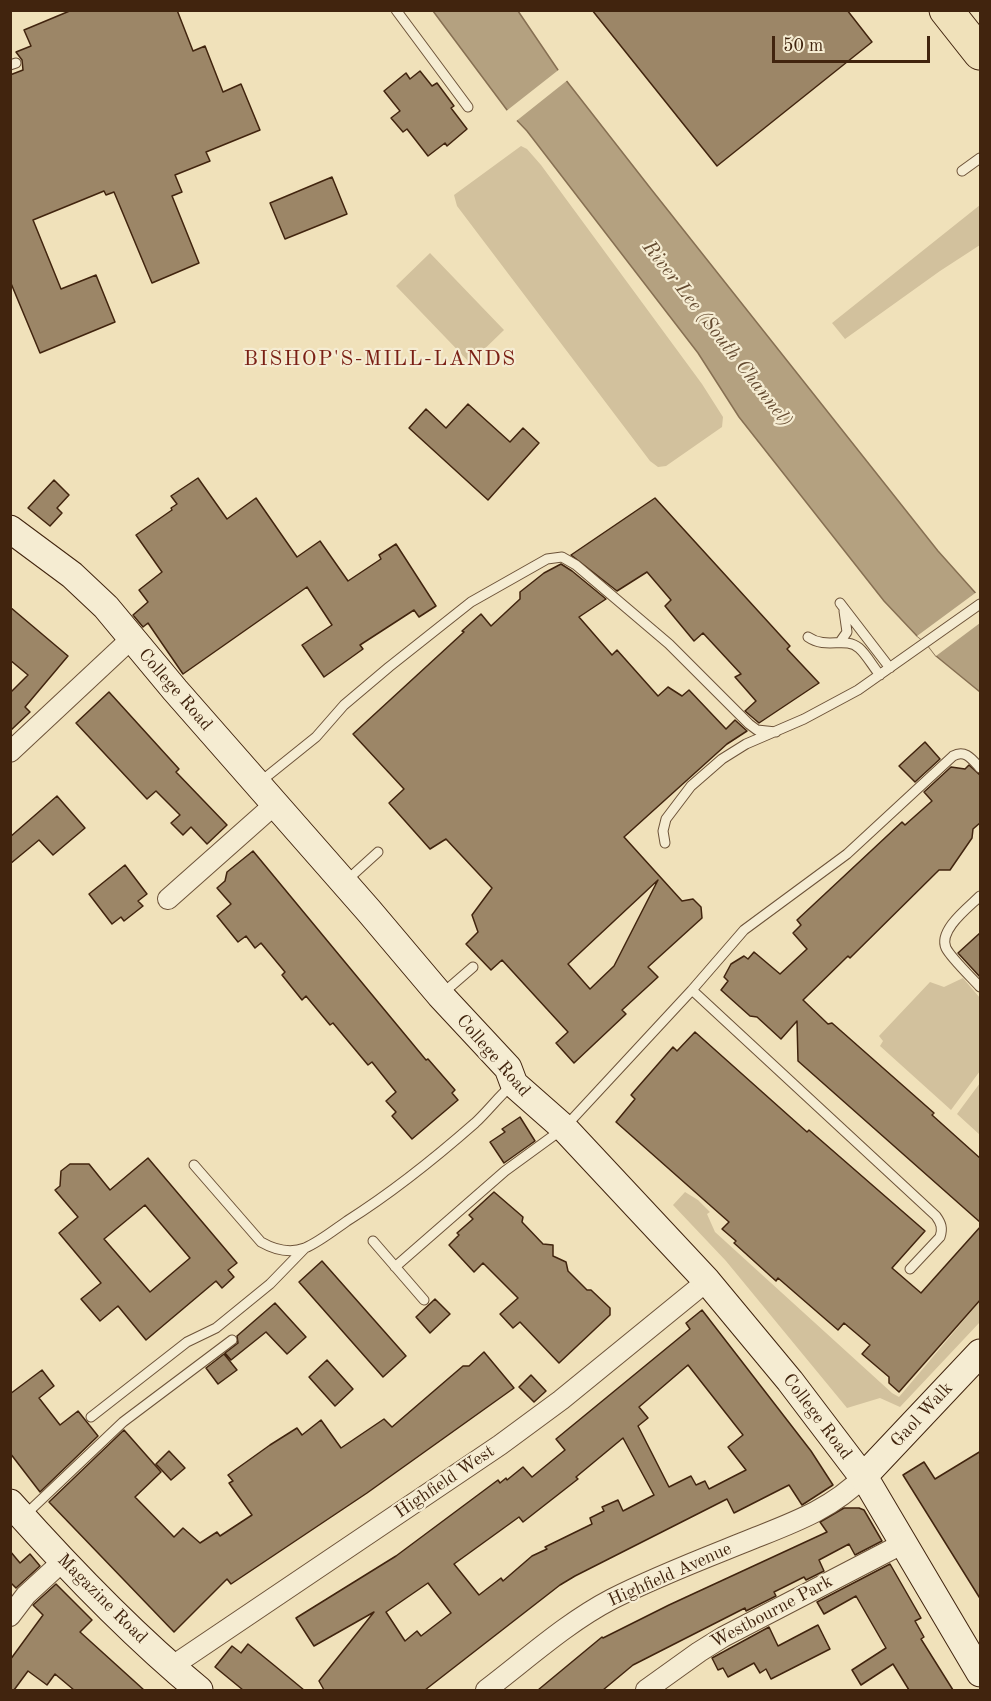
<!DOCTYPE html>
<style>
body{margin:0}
#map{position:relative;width:991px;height:1701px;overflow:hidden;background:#f0e1ba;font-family:"Old Standard TT",serif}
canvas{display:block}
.frame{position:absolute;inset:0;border:12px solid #41240e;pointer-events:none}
.scale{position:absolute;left:772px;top:36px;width:158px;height:27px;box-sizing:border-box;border:3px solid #41240e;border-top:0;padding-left:8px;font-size:18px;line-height:21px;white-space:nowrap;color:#41240e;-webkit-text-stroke:4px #f5ecd2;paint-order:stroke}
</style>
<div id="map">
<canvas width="991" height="1701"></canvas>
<div class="frame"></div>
<div class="scale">50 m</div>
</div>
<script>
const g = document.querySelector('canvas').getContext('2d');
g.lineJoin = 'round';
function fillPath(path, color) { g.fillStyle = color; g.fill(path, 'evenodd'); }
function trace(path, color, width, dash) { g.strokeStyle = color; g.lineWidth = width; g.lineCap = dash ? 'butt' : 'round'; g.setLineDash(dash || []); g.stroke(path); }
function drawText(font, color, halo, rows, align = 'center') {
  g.font = font + ' "Old Standard TT",serif'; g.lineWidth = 4.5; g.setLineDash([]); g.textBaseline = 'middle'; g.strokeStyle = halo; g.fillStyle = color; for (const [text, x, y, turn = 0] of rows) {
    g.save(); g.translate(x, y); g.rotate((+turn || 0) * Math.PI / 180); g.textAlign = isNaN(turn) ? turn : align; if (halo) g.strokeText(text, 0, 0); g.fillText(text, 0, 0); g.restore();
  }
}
fillPath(new Path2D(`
 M521,146l6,3 14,16 161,219 21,33 -1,10 -56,39 -8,1 -8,-6 -193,-255 -3,-11z
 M980,205v40l-40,26 -95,68 -13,-16z
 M430,253l74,77 -34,33 -74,-77z
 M963,978l17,20v73l-29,39 -71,-64 3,-5 -4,-5 51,-54 14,5z
 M980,1083v52l-23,-21z
 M685,1192l13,8 12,12 -3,2 8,18 177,161 7,4 81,-96v21l-80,85 -20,-9 -33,10 -121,-147 -53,-56z`), '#d2c19d');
const water = new Path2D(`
 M433,11h85l40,59 93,119 287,362 42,47v94l-44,-36 -10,-13 -9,-7 -33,-35 -145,-184 -41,-64 -171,-222 -20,-21z`);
fillPath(water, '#b4a180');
trace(water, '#866f52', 1.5);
fillPath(new Path2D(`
 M561,68l8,11 -54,43 -10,-10z
 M978,591l2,3v29l-44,33 -10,-13 -9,-7z`), '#f0e1ba');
const building = new Path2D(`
 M72,10h105l16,41 12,-5 18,46 18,-8 19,46 -54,22 4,9 -35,14 7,17 -10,4 27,67 -47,20 -38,-91 -8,3 -2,-4 -71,29 28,69 35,-14 19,47 -75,31 -30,-72v-206l13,-5 -1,-10 -6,-8 15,-6 -7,-16z
 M592,10h255l25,32 -155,124z
 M420,71l12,15 5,-3 17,23 -3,2 16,21 -20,17 -2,-3 -17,13 -21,-27 -4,3 -12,-14 9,-7 -16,-20 22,-18 4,6z
 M332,177l15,37 -62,25 -15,-36z
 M468,404l42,38 13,-14 16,15 -51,57 -79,-72 17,-19 20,19z
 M198,478l29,41 29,-21 41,59 23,-16 28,40 33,-22 -2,-4 17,-11 40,62 -17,11 -5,-7 -54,35 3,4 -39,28 -22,-32 30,-20 -25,-38 -124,87 -35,-51 -5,4 -10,-12 15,-13 -9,-12 23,-18 -26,-37 36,-25 -1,-2 6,-4 -6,-8z
 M54,480l15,15 -12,13 5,5 -12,13 -22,-18z
 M655,498l135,148 -3,3 32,34 -60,40 -14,-12 11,-10 -21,-24 6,-3 -38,-41 -9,8 -29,-35 6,-6 -24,-28 -30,19 -46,-36z
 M561,564l11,7 34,28 -27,18 33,38 5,-5 41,46 10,-9 14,9 7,-6 37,39 9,-9 12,11 -20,13 -103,93 58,64 11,-2 8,8 1,11 -54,49 10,10 -36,33 4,4 -52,49 -18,-20 12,-11 -66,-72 -11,10 -25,-26 12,-12 -6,-17 20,-27 -46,-49 -16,10 -41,-46 15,-14 -51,-55 111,-102 -2,-1 19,-17 10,12 29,-27v-7l24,-19zM658,880l-44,86 -24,23 -22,-25z
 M10,607l58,49 -43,51 5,5 -20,19v-38l18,-18 -18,-15z
 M109,692l70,77 -3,3 51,53 -20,19 -16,-17 -8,8 -12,-12 9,-8 -24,-24 -9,8 -71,-76z
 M925,742l15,17 -25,23 -16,-16z
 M969,765l12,11v46l-8,7 -1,9 -22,32h-11l-89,88 -2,-2 -45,44 25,24 4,-1 102,90 -2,2 49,44v64l-183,-162 -1,-40 -16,18 -24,-22 -7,-1 -29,-26 7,-9 -4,-4 7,-13 13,-8 4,3 6,-7 26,22 27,-25 -14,-16 8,-8 -4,-5 105,-98 3,3 27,-24 -8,-9 27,-25 14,2z
 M57,796l28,32 -32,27 -14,-15 -29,24v-27z
 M253,851l173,209 2,-1 27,31 -3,3 6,7 -46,39 -20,-23 4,-4 -10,-11 10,-9 -24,-30 -4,3 -35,-42 -3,2 -24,-29 -4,4 -20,-25 3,-3 -24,-29 -6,5 -9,-12 -8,6 -21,-26 14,-12 -14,-16 8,-7 2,-9z
 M125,865l22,29 -9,7 5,5 -19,15 -3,-4 -9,7 -23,-30z
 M981,932v46l-23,-25z
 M695,1032l112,100 2,-2 116,101 -33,37 29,25 60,-67v73l-82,93 -10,-9v-6l-27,-23 8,-9 -26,-22 -6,7 -60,-52 -2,3 -42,-38 2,-2 -14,-12 7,-7 -113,-100 19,-23 -4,-4 42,-48 4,4z
 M520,1117l15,24 -31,22 -14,-21 15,-10 -3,-3z
 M148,1158l89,105 -9,7 6,7 -12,11 -6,-7 -70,59 -28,-34 -18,15 -19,-22 20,-16 -42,-50 19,-16 -23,-27 5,-4 1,-15 9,-7h19l21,26zM145,1205l45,53 -40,34 -46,-53z
 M494,1192l29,25 -1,5 21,22 10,1v11l13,6 2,9 19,19h4l19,18v7l-51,48 -39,-41 -7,6 -13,-14 18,-16 -35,-35 -9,9 -25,-27 10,-10 -2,-2 16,-14 -4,-4z
 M322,1261l84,95 -23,21 -84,-95z
 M435,1299l15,15 -20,19 -14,-16z
 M275,1303l31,34 -19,17 -21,-22 -35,28 -6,-7 13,-10 -1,-7z
 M702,1310l109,141 22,34 -31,20 -13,-20 -55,28 -7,-14 -152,77 -15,9 -135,105h-101l-5,-9 55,-69 -60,34 -18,-28 100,-62 102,-76 2,3 6,-5 1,2 16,-13 9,10 33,-27 -9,-11 134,-110 -4,-6zM688,1365l55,70 -15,12 18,23 -37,19 -4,-8 -9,4 -5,-9 -22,11 -31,-61 10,-8 -9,-11zM623,1438l31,57 -31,16 -5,-11 -16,7 2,4 -14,7 2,6 -47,23 2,2 -15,7 -29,25 -2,-3 -22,17 -25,-31 65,-47 4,5 55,-43 -2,-2zM428,1583l23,30 -30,23 -4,-5 -12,10 -19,-29z
 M484,1352l30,36 -147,105 -136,91 -4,-5 -53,53 -125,-130 75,-72 37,42 -26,25 39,40 9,-9 17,15 17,-11 3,4 32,-21 -23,-32 4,-2 -5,-6 42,-30 27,-17 5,7 19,-15 20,28 43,-29 8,8 71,-61h6z
 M224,1354l13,16 -19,14 -12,-16z
 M327,1360l26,29 -18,17 -26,-29z
 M42,1370l12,16 -15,12 21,27 18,-14 20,25 -58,56 -30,-39v-59z
 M531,1375l15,16 -12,11 -15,-15z
 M169,1451l16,17 -14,12 -15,-16z
 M981,1451v149l-78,-125 21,-13 11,17z
 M844,1508h15l5,2 18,31 -27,14 -6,-11 -30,16 5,11 -18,9 -2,-3 -30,15 2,4 -30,15 -1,-3 -112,57 -30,25h-65l64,-53 1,1 66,-33 158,-73 -7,-10z
 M10,1551l10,12 10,-9 10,12 -24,22 -6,-6z
 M890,1564l31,54 -6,3 9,16 -3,2 32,51h-44l-16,-26 -32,21 -9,-15 34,-22 -30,-52 -32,18 -7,-12z
 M56,1584l36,36 -12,12 64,58h-70l-19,-16 -8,11 -19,-14 -14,19h-4v-30l33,-45 -10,-10z
 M818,1625l12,24 -59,30 -5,-10 -6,4 -6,-10 -26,14 -5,-9 -5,2 -6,-12 57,-31 9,19z
 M248,1644l27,22 29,24h-61l-28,-23 17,-21 9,7z`);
fillPath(building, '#9c8667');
trace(building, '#41240e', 1.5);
const lane = new Path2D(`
 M396,10l72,97
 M10,65l6,-2
 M962,171l18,-13
 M840,603l50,65
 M808,637c19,13 37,-1 51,11 8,7 14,19 21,27
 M840,642l7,-10 -3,-21
 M260,782l56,-45 28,-32 45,-38 82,-65 76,-43 15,-2 14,8 93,79 80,80 8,6 19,2
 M665,843l-2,-12 3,-12 25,-33 31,-27 24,-15 58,-25 54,-29 122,-86
 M346,881l32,-29
 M980,896c-11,11 -42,34 -34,52 5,10 26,30 34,39
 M692,990l52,-60 103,-76 106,-98c12,-7 19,3 27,12
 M443,993l30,-26
 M194,1165l67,77c14,8 28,12 44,6 14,-6 29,-18 42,-27 46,-29 87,-62 128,-98 13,-12 24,-27 38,-39
 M373,1241l51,59
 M395,1267l110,-96 59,-43 128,-138 244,226c5,7 7,12 4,21l-30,32
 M91,1417l96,-75 29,-14 54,-44 35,-36
 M25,1515l98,-93 109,-82`);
const street = new Path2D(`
 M10,752l121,-113
 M168,899l106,-94
 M10,1616l16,-21 37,-34
 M171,1667l329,-222 61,-45 146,-119
 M486,1690c41,-31 80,-67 126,-91 45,-23 93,-41 140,-60 40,-16 80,-30 111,-62
 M646,1690l53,-38 24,-15 181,-94`);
const secondary = new Path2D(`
 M10,529l62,46 34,32 69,83 194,221 71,84 68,73 6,16 50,44 143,153 83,100 79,104 111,188
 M863,1477l117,-124
 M10,1503c59,66 121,131 189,187`);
const highway = new Path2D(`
 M946,10l34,43`);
trace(lane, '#6d5339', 11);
trace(street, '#6d5339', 22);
trace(secondary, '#41240e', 29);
trace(highway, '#41240e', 35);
trace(lane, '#f5ecd2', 9);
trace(street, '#f5ecd2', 20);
trace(secondary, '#f5ecd2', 27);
trace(highway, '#f0e1ba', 33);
drawText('18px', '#41240e', '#f5ecd2', [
 ["College Road",175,690,49],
 ["College Road",493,1056,49],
 ["Gaol Walk",922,1415,-47],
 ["College Road",817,1417,53],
 ["Highfield West",445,1482,-34],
 ["Highfield Avenue",670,1575,-24],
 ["Magazine Road",102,1599,45],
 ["Westbourne Park",772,1612,-28]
]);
drawText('italic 20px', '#644a30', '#f5ecd2', [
 ["River Lee (South Channel)",717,334,52]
]);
g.letterSpacing = '1.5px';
drawText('21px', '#7a1f14', '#f5ecd2', [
 ["BISHOP'S-MILL-LANDS",380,359]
]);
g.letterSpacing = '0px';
</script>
